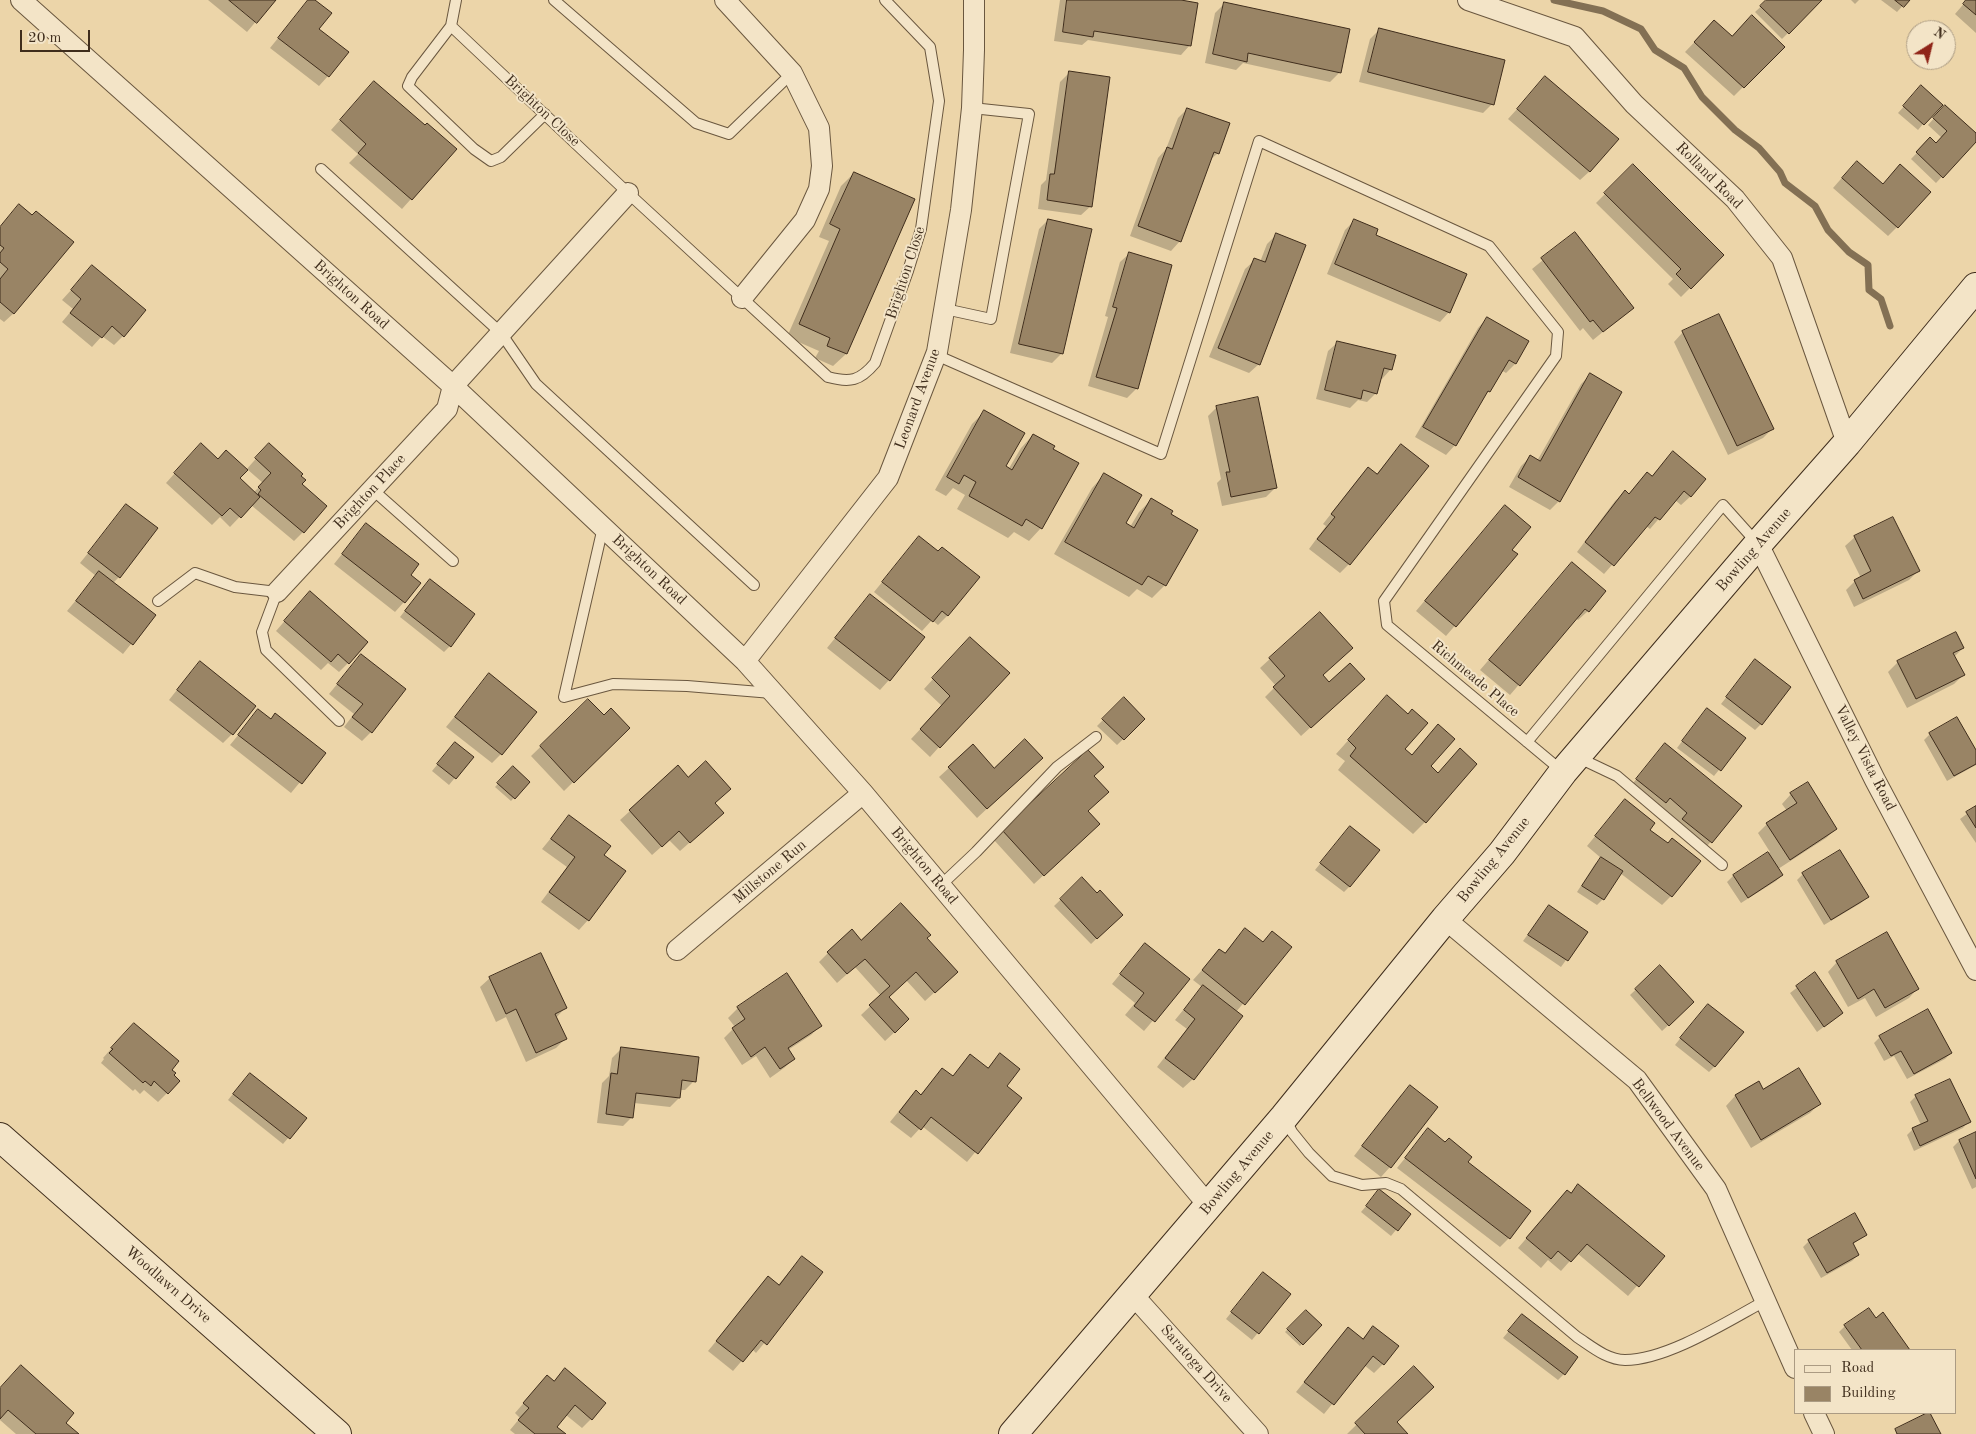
<!DOCTYPE html>
<style>
body{margin:0}
#map{position:relative;width:1976px;height:1434px;overflow:hidden;background:#ecd5a9;font-family:"Old Standard TT",serif}
canvas{display:block}
.legend{position:absolute;left:1794px;top:1349px;width:162px;height:65px;box-sizing:border-box;background:#f3e4c7;border:1px solid #ab9b83;margin:0;padding:6px 9px;list-style:none;font-size:15px;color:#3f2d1c}
.legend li{display:flex;align-items:center;gap:10px;height:25px}
.legend b{width:25px;border:1px solid #ab9b83}
.north{position:absolute;left:1906px;top:20px;width:50px;height:50px;box-sizing:border-box;background:#f3e4c7;border:1px solid #ab9b83;border-radius:50%;rotate:36deg;font-size:14px;font-weight:700;line-height:20px;text-align:center;color:#3f2d1c}
.north::after{content:'';display:block;margin:auto;width:18px;height:22px;background:#8f2418;clip-path:polygon(50% 0,100% 100%,50% 72%,0 100%)}
.scale{position:absolute;left:20px;top:30px;width:70px;height:22px;box-sizing:border-box;border:2px solid #3f2d1c;border-top:0;padding-left:6px;font-size:15px;line-height:18px;white-space:nowrap;color:#3f2d1c;-webkit-text-stroke:4px #f3e4c7;paint-order:stroke}
</style>
<div id="map">
<canvas width="1976" height="1434"></canvas>
<ul class="legend">
<li><b style="height:6px;background:#f3e4c7"></b>Road</li>
<li><b style="height:14px;background:#998465"></b>Building</li>
</ul>
<div class="north">N</div>
<div class="scale">20 m</div>
</div>
<script>
const g = document.querySelector('canvas').getContext('2d');
g.lineJoin = 'round';
function fillPath(path, color) { g.fillStyle = color; g.fill(path, 'evenodd'); }
function trace(path, color, width, dash) { g.strokeStyle = color; g.lineWidth = width; g.lineCap = dash ? 'butt' : 'round'; g.setLineDash(dash || []); g.stroke(path); }
function drawText(font, color, halo, rows, align = 'center') {
  g.font = font + ' "Old Standard TT",serif'; g.lineWidth = 4; g.setLineDash([]); g.textBaseline = 'middle'; g.strokeStyle = halo; g.fillStyle = color; for (const [text, x, y, turn = 0] of rows) {
    g.save(); g.translate(x, y); g.rotate((+turn || 0) * Math.PI / 180); g.textAlign = isNaN(turn) ? turn : align; if (halo) g.strokeText(text, 0, 0); g.fillText(text, 0, 0); g.restore();
  }
}
fillPath(new Path2D(`
 M208,0h66l-27,32z
 M309,0h4l4,29 11,47 -9,10 -49,-38z
 M1060,0h113l17,45 -9,10 -93,-15 -6,5 -28,-4z
 M1768,0h53l-39,39 -27,-27z
 M1851,0h8l-4,4z
 M1881,0h27l-11,12z
 M1967,0h9v33l-21,-19z
 M1225,3l115,69 -10,10 -87,-19 -7,7 -31,-7 10,-50z
 M1379,30l113,74 -9,9 -124,-31 11,-43z
 M1705,31l27,6 51,10 -49,49 -49,-44z
 M1069,73l22,133 -10,9 -43,-6 3,-24 5,-5 14,-98z
 M1545,78l45,93 -10,9 -72,-61z
 M365,92l90,58 -53,59 -53,-46 9,-9 -27,-24z
 M1916,93l7,31 -5,6 -20,-17z
 M1945,106l31,29v5l-40,43 -25,-24 19,-20 6,5 6,-6 -14,-13z
 M1187,109l31,44 -9,8 -29,80 -9,10 -41,-15 28,-78 8,-9 12,-31z
 M1633,166l90,89 -42,42 -13,-13 5,-5 -77,-76z
 M1847,172l50,55 -9,9 -55,-48z
 M854,173l60,27 -68,154 -13,12 -18,-8 4,-7 -32,-14 42,-96 -10,-4 22,-51z
 M10,215l4,98 -10,9 -4,-3v-92z
 M1048,220l14,133 -10,10 -42,-10 29,-124z
 M1354,221l20,15 75,76 -9,10 -113,-48 18,-44z
 M1277,234l-18,130 -10,9 -40,-16 36,-88 10,-9 5,2 7,-18z
 M1575,234l57,74 -39,32 -10,-12 -3,3 -48,-62z
 M1130,253l7,135 -10,10 -39,-12 20,-69 -3,-1 15,-54z
 M92,267l31,69 -9,9 -12,-9 -10,11 -30,-25 11,-13 -11,-9z
 M1487,318l41,24 -13,22 -9,9 -5,-3 -12,21 -7,7 -27,47 -9,10 -31,-18 63,-109z
 M1683,332l89,97 -9,9 -35,17 -54,-113z
 M1338,342l53,27 -9,10 -2,-1 -4,15 -9,9 -9,-2 -8,8 -34,-9 12,-48z
 M1590,375l-31,126 -9,9 -41,-23 12,-21 9,-9 7,4 44,-77z
 M1217,407l59,80 -10,10 -44,9 -5,-23 4,-4 -13,-63z
 M984,412l20,55 4,3 13,-22 12,-13 8,93 -12,13 -15,-9 -6,6 -51,-29 8,-14 -12,-7 -7,8 -11,-6 37,-66z
 M1401,445l-52,119 -9,9 -31,-24 17,-23 -3,-2 36,-46 10,-10 7,7z
 M1673,453l18,43 -10,9 -6,-5 -25,29 -4,-3 -42,48 -27,-22 38,-51 10,-9 3,3 19,-22 5,4z
 M192,454l54,16 14,-16 41,30 2,48 -9,9 -43,-36 -21,22 -10,-10 -8,8 -46,-42zM247,469l16,14 -10,10 -15,-15z
 M1104,475l20,49 6,3 9,-15 12,-12 19,15 26,15 -31,55 -13,13 -15,-9 -8,8 -75,-43 38,-66z
 M127,505l-8,72 -6,6 41,32 -31,39 -56,-43 29,-35 -16,-13z
 M1496,516l14,34 6,5 -70,81 -30,-25z
 M366,524l43,51 -5,27 -9,10 -61,-48z
 M919,537l19,16 10,62 -10,10 -6,-5 -10,11 -48,-39z
 M1855,537l63,34 -9,9 -55,27 -8,-17 9,-9 6,-3 -16,-32z
 M1572,564l16,47 -10,9 -2,-2 -66,77 -30,-25z
 M424,586l26,60 -6,6 -44,-35z
 M870,595l19,85 -9,10 -53,-42z
 M301,602l47,61 -9,9 -11,-9 -7,7 -45,-39z
 M1320,613l2,63 7,8 25,4 -53,48 -36,-39 11,-11 -16,-18z
 M1955,633l8,15 -9,9 9,18 -9,9 -47,24 -19,-36 10,-10z
 M961,648l-22,99 -9,10 -19,-18 31,-33 -18,-17z
 M361,655l10,77 -9,9 -18,-14 10,-13 -25,-20z
 M1750,667l11,57 -6,6 -34,-26z
 M191,672l41,62 -9,9 -54,-43z
 M489,675l12,79 -9,9 -46,-36z
 M1387,697l21,18 -5,34 8,7 27,-30 -9,40 9,8 22,-24 -35,72 -12,12 -75,-64 7,-9 -9,-7z
 M1124,699l20,20 -27,26 -20,-19z
 M588,701l16,16 24,11 -64,63 -33,-35z
 M258,711l66,42 -33,40 -61,-48z
 M1701,716l43,23 -30,37 -37,-28z
 M1930,734l46,19v12l-29,16 -23,-41z
 M455,743l17,14 -23,28 -17,-14z
 M1665,745l76,61 -39,46 -74,-63z
 M973,746l21,24 38,-3 -55,51 -38,-41z
 M1088,752l4,24 -6,36 3,21 -55,51 -40,-44z
 M513,768l16,14 -18,19 -16,-14z
 M1807,784l29,45 -10,9 -48,31 4,6 -6,6 -35,22 -14,-21 6,-6 37,-24 -12,-19 9,-9 20,-13 -5,-7 9,-10z
 M1625,800l23,30 23,66 -9,9 -42,-32 -17,26 -6,6 -20,-13 18,-28 6,-6 -14,-12z
 M714,804l-1,18 -33,29 -11,-11 -17,15 -32,-35 10,-9z
 M1976,807v36l-16,-24z
 M569,816l34,39 21,17 -36,48 -9,10 -38,-28 26,-35 -25,-18z
 M1344,834l6,52 -6,6 -29,-22z
 M1840,852l27,45 -6,6 -37,22 -27,-45 6,-6z
 M1082,879l15,16 25,19 -31,30 -37,-38z
 M1549,906l37,26 -25,35 -38,-26z
 M1245,930l17,13 28,4 -54,65 5,5 -48,62 -10,9 -26,-21 30,-38 -12,-9 27,-33 -9,-7 27,-30 4,4z
 M926,939l21,42 -22,20 -19,-21 -19,17 11,32 -13,12 -24,-26 20,-19 -26,-29 -18,16 -18,-21 9,-9z
 M1145,944l43,35 -44,52 -19,-16 10,-12 -23,-19z
 M1837,962l81,26 -9,10 -33,19 -11,-19 -17,9 -20,-35z
 M1660,967l27,41 -25,23 -32,-36z
 M787,974l33,52 -9,9 -23,15 6,9 -10,9 -14,10 -14,-22 -14,9 -18,-27 11,-11 -7,-9 10,-10z
 M1815,974l27,39 -25,19 -27,-39z
 M490,978l75,30 -9,10 9,21 -9,9 -30,14 -20,-45 -10,5 -16,-35z
 M1702,1011l13,55 -6,6 -34,-27z
 M125,1033l46,37 -4,23 -9,9 -14,-12 -4,4 -5,-5 -2,2 -32,-28 3,-4 -1,-1z
 M1880,1037l71,16 -6,6 -38,20 -13,-23 -10,5 -10,-18z
 M621,1049l73,32 -9,9h-5l-1,8 -9,9 -36,-4 -2,14 -9,9 -26,-3 5,-40 7,-7 3,-18z
 M1000,1054l5,32 15,12 -53,64 -45,-36 -11,12 -21,-16 17,-21 9,-9 4,3 22,-25 10,7 18,-21 17,13z
 M244,1080l61,38 -22,26 -55,-44z
 M1758,1083l5,7 56,14 -9,9 -59,35 -25,-42 9,-10z
 M1410,1087l26,21 -46,59 -9,10 -27,-21 46,-60z
 M1916,1096l53,25 -6,7 -49,23 -7,-16 6,-6 8,-4 -11,-23z
 M1428,1130l38,33 43,75 -9,9 -103,-79z
 M1976,1134v53l-4,2 -19,-42 6,-6z
 M1379,1191l30,23 -18,22 -30,-24z
 M1567,1191l96,65 -35,40 -51,-43 -16,18 -13,-11 -7,8 -23,-20z
 M1865,1235l-13,10 6,10 -6,6 -31,17 -18,-31 6,-6z
 M802,1257l20,16 -66,80 -4,-4 -19,22 -25,-20 60,-73 10,7z
 M1257,1280l32,14 -37,46 -26,-21z
 M1306,1311l14,14 -20,21 -15,-14z
 M1883,1314l25,36h-56l-13,-18 6,-6 31,-7z
 M1522,1315l42,59 -6,6 -55,-42z
 M1348,1328l14,11 11,-11 10,36 -9,9 -10,-8 -40,49 -28,-22z
 M1414,1368l-19,55 11,11h-59z
 M547,1376l44,43 -9,9 -16,-13 -10,12 8,7h-49l-5,-4 10,-12 -5,-5z
 M0,1389l64,34 13,11h-61l-16,-14z`), '#0003');
trace(new Path2D(`
 M1554,0l49,11 38,18 14,21 29,18 18,29 33,33 24,18 21,24 5,11 30,23 13,24 21,22 19,13 1,25 12,9 9,27`), '#837054', 7);
const building = new Path2D(`
 M229,0h47l-19,23z
 M308,0h7l17,13 -13,16 30,23 -20,25 -51,-39z
 M1067,0h114l17,3 -7,43 -97,-15 -1,6 -30,-5z
 M1766,0h56l-33,34 -29,-28z
 M1895,0h15l-6,7z
 M1966,0h10v15l-13,-11z
 M1224,2l126,27 -9,44 -93,-20 -1,9 -34,-8z
 M1752,15l33,32 -41,41 -50,-46 20,-22 18,16z
 M1379,28l126,32 -11,45 -126,-33z
 M1069,71l41,6 -18,130 -45,-7 3,-26h4z
 M1545,76l74,63 -29,33 -73,-63z
 M374,81l51,44 2,-2 30,26 -45,51 -54,-47 8,-9 -26,-24z
 M1921,85l22,20 -19,20 -21,-19z
 M1945,105l31,28v9l-33,36 -27,-26 14,-15 6,6 11,-12 -14,-13z
 M1187,108l43,15 -11,31 -5,-2 -33,90 -43,-16 29,-79 5,2z
 M1857,161l26,23 17,-20 31,28 -33,36 -56,-50z
 M1633,164l91,91 -33,34 -15,-15 5,-5 -77,-76z
 M854,172l61,27 -68,155 -20,-8 3,-8 -31,-14 41,-95 -10,-5z
 M19,204l13,11 4,-4 38,31 -60,72 -14,-12v-23l8,-10 -8,-7v-9l4,-5 -4,-3v-18z
 M1048,219l44,10 -29,125 -44,-10z
 M1354,219l24,10 -2,6 91,39 -17,39 -115,-49z
 M1575,232l59,76 -31,24 -10,-12 -3,2 -49,-64z
 M1276,233l30,12 -46,120 -42,-17 36,-90 11,4z
 M1129,252l43,13 -34,124 -42,-12 21,-69 -4,-1z
 M92,265l54,45 -22,27 -12,-11 -10,12 -32,-25 11,-14 -10,-9z
 M1719,314l55,115 -37,17 -55,-115z
 M1487,317l42,24 -13,23 -7,-4 -19,32 -2,-1 -32,55 -33,-19z
 M1337,341l59,14 -4,15 -8,-2 -7,26 -14,-4 -2,9 -36,-9z
 M1590,373l32,19 -62,110 -42,-25 12,-22 10,6z
 M1258,397l19,91 -46,9 -5,-25h4l-14,-66z
 M984,410l41,23 -19,33 6,4 21,-36 22,12 -2,3 26,14 -37,66 -16,-10 -4,7 -53,-30 7,-14 -12,-7 -5,9 -12,-7z
 M201,443l17,16 8,-9 22,20 -8,8 20,19 -19,21 -11,-10 -8,8 -48,-43z
 M269,443l34,31 -2,2 5,4 -4,4 25,22 -23,27 -46,-39 3,-4 -3,-3 13,-14 -16,-15z
 M1401,444l28,22 -79,99 -33,-26 18,-22 -4,-3 37,-47 9,7z
 M1673,451l33,28 -15,18 -7,-6 -24,29 -5,-3 -41,49 -29,-24 40,-52 4,4 18,-22 5,4z
 M1104,473l38,22 -16,28 8,5 17,-30 22,13 -2,3 27,16 -32,56 -18,-10 -6,9 -77,-43z
 M126,504l32,24 -38,50 -32,-25z
 M1505,505l26,22 -19,23 6,4 -62,73 -31,-26z
 M1893,517l27,54 -57,28 -9,-19 17,-9 -17,-35z
 M366,523l53,41 -8,11 10,8 -16,20 -63,-49z
 M919,536l19,15 4,-4 38,30 -32,39 -6,-5 -9,11 -51,-40z
 M1572,562l34,29 -17,21 -4,-3 -65,77 -31,-26z
 M99,571l57,44 -23,30 -57,-44z
 M430,579l45,35 -24,33 -46,-36z
 M310,591l58,51 -19,22 -11,-10 -7,8 -47,-41z
 M870,594l55,43 -35,44 -55,-43z
 M1320,612l33,36 -30,27 6,7 21,-19 15,16 -54,49 -38,-41 12,-11 -16,-18z
 M1956,632l8,16 -11,5 12,22 -49,24 -19,-38z
 M970,637l40,36 -70,75 -20,-19 30,-33 -18,-18z
 M361,654l45,35 -34,44 -20,-16 11,-13 -26,-20z
 M1755,659l36,28 -29,38 -36,-28z
 M200,661l56,45 -23,29 -56,-45z
 M489,673l48,39 -35,43 -47,-38z
 M1387,695l21,19 4,-5 16,14 -23,26 7,6 26,-31 17,15 -24,27 7,7 22,-25 17,16 -51,59 -76,-67 6,-8 -8,-8z
 M1124,697l21,22 -21,21 -22,-21z
 M588,699l16,16 7,-7 19,20 -56,55 -34,-37z
 M1707,708l39,30 -25,33 -39,-30z
 M258,709l13,10 4,-6 51,40 -24,31 -64,-49z
 M1957,717l19,33v14l-22,12 -25,-43z
 M1025,739l18,19 -56,51 -39,-42 25,-23 21,24z
 M455,742l19,15 -18,22 -19,-15z
 M1665,743l77,63 -30,37 -30,-24 5,-6 -17,-15 -4,5 -30,-24z
 M1088,750l16,17 -10,9 15,16 -21,19 12,13 -56,52 -42,-46z
 M706,761l25,28 -16,14 9,10 -34,30 -11,-12 -17,16 -33,-37 49,-45 10,12z
 M513,766l17,16 -15,17 -18,-16z
 M1808,782l29,47 -47,31 -24,-37 31,-20 -7,-10z
 M1625,799l30,24 -5,7 18,13 4,-5 29,23 -29,36 -77,-61z
 M1976,806v22l-10,-16z
 M569,815l42,31 -7,9 22,16 -37,50 -40,-29 26,-35 -24,-18z
 M1350,826l30,24 -30,37 -30,-24z
 M1840,850l29,47 -38,23 -29,-47z
 M1768,852l15,23 -35,23 -15,-23z
 M1601,857l22,14 -19,29 -22,-14z
 M1082,877l15,16 3,-3 23,25 -26,24 -37,-40z
 M901,903l30,32 -4,3 31,34 -23,21 -19,-21 -27,25 20,22 -14,14 -26,-28 21,-19 -25,-27 -18,15 -20,-22 25,-23 9,11z
 M1549,905l39,27 -20,29 -40,-26z
 M1245,928l18,14 9,-11 20,16 -47,58 -43,-35 17,-21 6,4z
 M1887,932l32,57 -34,19 -11,-19 -16,10 -22,-38z
 M1145,943l45,36 -35,43 -21,-16 10,-13 -24,-19z
 M541,953l26,55 -12,6 12,25 -31,14 -20,-44 -10,5 -17,-37z
 M1660,965l34,37 -25,24 -34,-37z
 M1815,972l28,41 -19,14 -28,-41z
 M787,973l35,53 -34,22 7,11 -15,10 -15,-22 -14,10 -19,-29 13,-9 -8,-12z
 M1203,985l40,31 -49,64 -29,-22 30,-39 -11,-9z
 M1708,1004l36,28 -29,35 -35,-29z
 M1928,1009l24,44 -38,21 -13,-23 -10,5 -12,-20z
 M134,1023l45,38 -7,9 4,3 -2,2 6,6 -12,13 -14,-13 -3,5 -6,-5 -2,2 -34,-30 4,-4 -2,-1z
 M621,1047l78,10 -3,25 -14,-2 -2,18 -44,-5 -3,25 -27,-4 5,-41 6,1z
 M1000,1053l20,16 -13,17 15,12 -44,56 -47,-37 -10,13 -22,-18 17,-22 5,5 21,-27 11,8 17,-22 18,14z
 M1799,1068l22,36 -60,36 -26,-45 24,-14 4,8z
 M250,1073l57,45 -17,21 -57,-45z
 M1950,1079l21,43 -51,24 -8,-18 16,-7 -13,-26z
 M1410,1085l28,22 -47,61 -29,-22z
 M1428,1128l17,14 4,-4 23,19 -4,5 63,49 -21,28 -105,-81z
 M1976,1132v47l-17,-39z
 M1578,1184l87,72 -26,31 -52,-43 -16,18 -13,-11 -7,8 -25,-21 41,-48 4,3z
 M1379,1189l32,25 -13,17 -32,-25z
 M1855,1213l12,22 -14,8 6,12 -32,18 -19,-33z
 M802,1256l21,16 -56,73 -6,-5 -18,22 -27,-21 52,-65 11,9z
 M1263,1272l28,22 -32,40 -28,-22z
 M1869,1308l7,10 7,-6 27,38h-48l-18,-25z
 M1306,1310l16,15 -19,20 -16,-16z
 M1522,1314l56,43 -13,18 -57,-44z
 M1373,1326l26,20 -15,19 -11,-9 -39,49 -30,-23 44,-55 15,12z
 M21,1365l53,48 -8,10 13,11h-43l-28,-24 -8,9v-31z
 M1414,1366l20,21 -37,35 11,12h-43l-10,-11z
 M565,1368l41,35 -14,17 -17,-15 -18,22 9,7h-31l-17,-14 11,-12 -6,-5 24,-28 7,6z
 M1927,1413h3l11,21h-44l-2,-5z`);
fillPath(building, '#998465');
trace(building, '#3f2d1c', 1);
const lane = new Path2D(`
 M456,0l-5,26 -39,51 -4,9 66,63 17,12 10,-4 44,-43
 M554,0l142,123 33,11 63,-61
 M451,26l177,167 200,184c22,6 32,4 47,-14l33,-92 13,-42 18,-128 -9,-54 -45,-47
 M321,169l180,164 35,51 218,201
 M945,309l46,10 38,-205 -57,-6
 M936,355l225,99 98,-313 230,105 69,86 -2,24 -172,245 3,24 175,146
 M373,490l80,71
 M603,527l-39,170 49,-13 74,2 85,7
 M158,601l37,-28 40,14 42,5 -15,40 4,18 73,71
 M1527,742l196,-237 34,38
 M1577,757l40,19 105,89
 M940,886l36,-34 81,-85 39,-30
 M1285,1118l7,14 17,21 23,23 30,9 24,-2 15,6 176,148c14,9 30,23 48,23 42,0 103,-39 140,-59`);
const street = new Path2D(`
 M21,0l432,386 292,275 118,132 346,413
 M725,0l67,73 27,55 3,38 -3,23 -14,31 -63,78
 M1468,0l107,37 59,67 101,95 47,59 65,185
 M1758,544l117,236 101,190
 M277,592l170,-183 6,-23 175,-193
 M745,661l143,-183 49,-126 24,-142 11,-102 2,-58v-50
 M1445,919l192,161 79,109 79,179
 M677,950l186,-157
 M1133,1295l125,139
 M1814,1413l10,21`);
const secondary = new Path2D(`
 M0,1137l337,297
 M1013,1434l271,-317 161,-198 57,-66 61,-81 195,-228 89,-101 129,-156`);
trace(lane, '#6a573f', 12);
trace(street, '#6a573f', 22);
trace(secondary, '#3f2d1c', 30);
trace(lane, '#f3e4c7', 10);
trace(street, '#f3e4c7', 20);
trace(secondary, '#f3e4c7', 28);
drawText('15px', '#3f2d1c', '#f3e4c7', [
 ["Brighton Close",542,111,43],
 ["Rolland Road",1709,176,45],
 ["Brighton Close",906,273,-72],
 ["Brighton Road",351,295,42],
 ["Leonard Avenue",918,399,-70],
 ["Brighton Place",370,492,-47],
 ["Bowling Avenue",1754,550,-49],
 ["Brighton Road",649,570,43],
 ["Richmeade Place",1475,679,40],
 ["Valley Vista Road",1865,758,63],
 ["Bowling Avenue",1494,860,-51],
 ["Brighton Road",924,866,50],
 ["Millstone Run",770,872,-40],
 ["Bellwood Avenue",1668,1125,53],
 ["Bowling Avenue",1237,1173,-50],
 ["Woodlawn Drive",168,1285,41],
 ["Saratoga Drive",1196,1364,48]
]);
</script>
